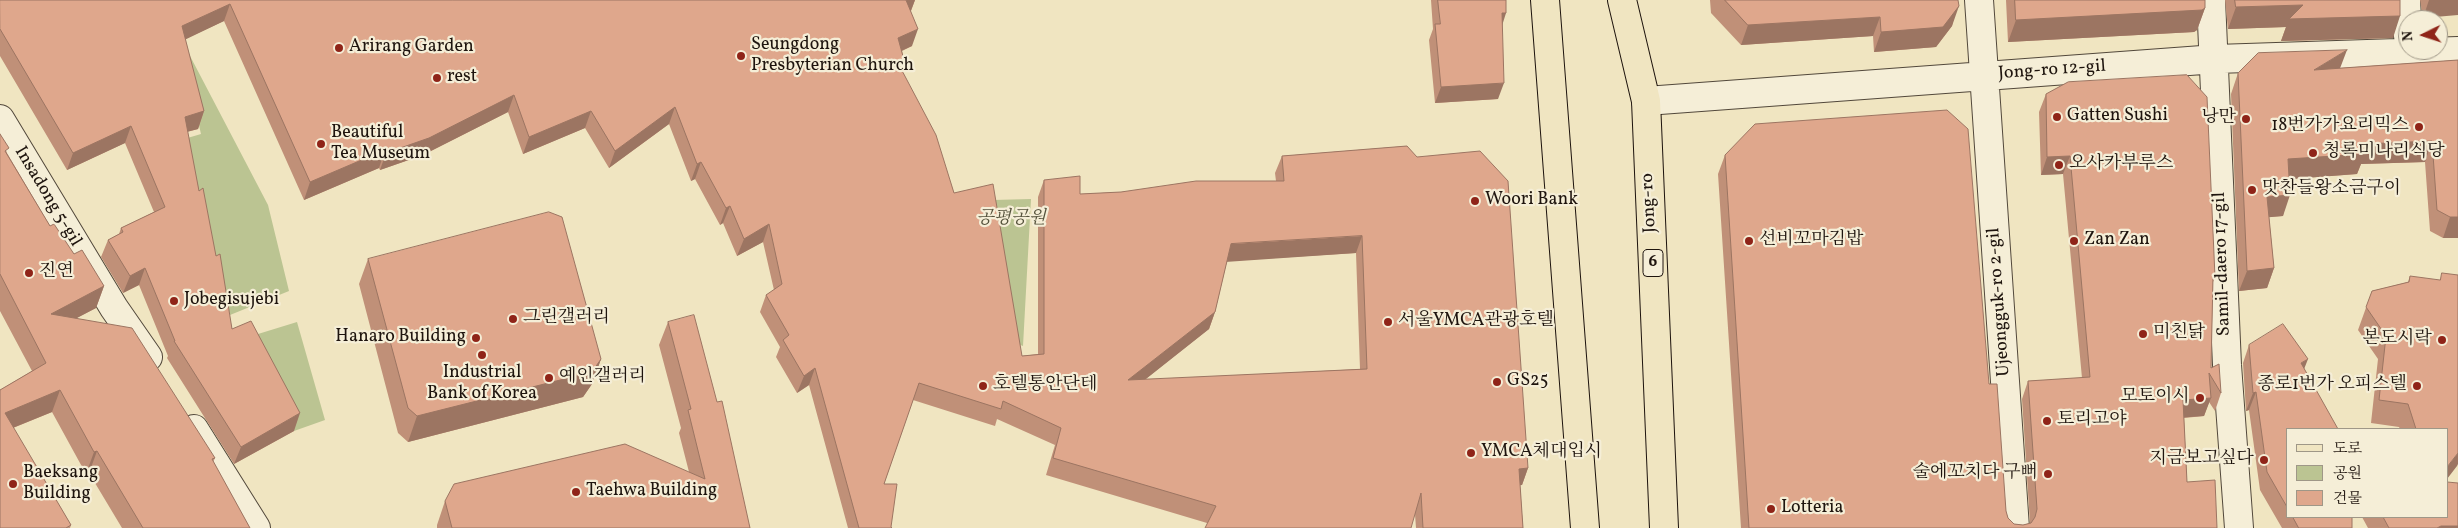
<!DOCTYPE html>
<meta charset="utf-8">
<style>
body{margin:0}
#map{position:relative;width:2458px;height:528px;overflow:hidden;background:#f0e5c1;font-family:Vollkorn,"Noto Serif KR",serif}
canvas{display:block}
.legend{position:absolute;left:2286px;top:428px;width:162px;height:90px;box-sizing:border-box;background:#f5eed7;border:1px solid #9f9787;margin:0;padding:6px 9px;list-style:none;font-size:15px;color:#1e140e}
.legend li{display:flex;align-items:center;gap:10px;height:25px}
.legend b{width:25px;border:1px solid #9f9787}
.north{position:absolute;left:2398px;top:10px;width:50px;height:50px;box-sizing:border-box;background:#f5eed7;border:1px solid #9f9787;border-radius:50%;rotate:266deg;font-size:14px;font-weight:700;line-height:20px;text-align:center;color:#1e140e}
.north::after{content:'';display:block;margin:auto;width:18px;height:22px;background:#8f2418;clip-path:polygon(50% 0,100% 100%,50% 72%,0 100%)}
</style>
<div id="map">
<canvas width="2458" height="528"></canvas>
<ul class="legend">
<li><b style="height:6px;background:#f0e5c1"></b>도로</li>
<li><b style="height:14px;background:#bbc492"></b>공원</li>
<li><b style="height:14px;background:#dfa78c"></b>건물</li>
</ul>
<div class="north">N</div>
</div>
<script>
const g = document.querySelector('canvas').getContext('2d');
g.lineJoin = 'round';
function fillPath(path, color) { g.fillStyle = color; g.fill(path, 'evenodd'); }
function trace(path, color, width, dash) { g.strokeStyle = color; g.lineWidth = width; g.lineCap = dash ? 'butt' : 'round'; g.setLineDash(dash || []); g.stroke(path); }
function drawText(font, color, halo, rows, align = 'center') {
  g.font = font + ' Vollkorn,"Noto Serif KR",serif'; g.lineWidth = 4.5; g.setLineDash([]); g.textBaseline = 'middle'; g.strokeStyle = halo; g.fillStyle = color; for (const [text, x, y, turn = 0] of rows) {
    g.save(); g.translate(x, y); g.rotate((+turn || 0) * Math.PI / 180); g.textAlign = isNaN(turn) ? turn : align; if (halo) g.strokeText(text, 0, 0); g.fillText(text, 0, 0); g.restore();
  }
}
fillPath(new Path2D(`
 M189,54l79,151 21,86 -59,24 -46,-176 17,-5 -13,-56z
 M1031,199l-8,147 -35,-14 5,-132z
 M297,322l28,98 -31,11 -49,-93z`), '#bbc492');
const minor = new Path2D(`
 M1979,0l36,528
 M2211,0l16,365 12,163
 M2406,0l2,36
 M1646,101l570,-42 242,-8
 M0,119l114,189 34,49
 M194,429l62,99`);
const major = new Path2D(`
 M1545,0l40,528
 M1622,0l24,101 18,427`);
trace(minor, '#52483b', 30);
trace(major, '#1e140e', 30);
trace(minor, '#f5eed7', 28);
trace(major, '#f0e5c1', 28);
fillPath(new Path2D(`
 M0,0h915l-4,11 1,35 -10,5 2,9 -3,8 53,125 68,163 16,-2v-157l6,-17 36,14 41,-2 155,-11 -1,-8 7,-17 125,-10 121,322 -6,17h-2l3,43h-107l-1,-14 -208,9 -161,-48 9,-30 -58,-26 -2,7 -82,-26 -29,84 7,43 1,1h-44l-39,-143 -12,8 -21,-36 4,-10 -20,-35 6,-17 8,-5 -11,-48 -26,14 -14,-33 -3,2 -25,-46 -4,2 -22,-57 -60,44 -24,-40 -62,26 -15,-42 -85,43 -43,15 -1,-2 -75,32 -80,-179 -39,18 19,72 -6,18 -11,3 12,59 17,65 16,73 62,102 -60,33 -67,-106 1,-2 -29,-71 -16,8 -22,-36 7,-17 11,-6 2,-6 33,-16 -29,-69 -58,27 -67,-114zM1356,253l4,116 -216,11 65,-51 6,-17 12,-51z
 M1431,0h75l-4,25 -4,74 -63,4 -6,-63 4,-11z
 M1710,0h248l-6,26 -16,21 -62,5 -1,-16 -132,9 -30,-32z
 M2006,0h199v8l-8,22 -3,2 -186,10z
 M2225,0h175l-7,38 -112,3 5,-14 -58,2z
 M2420,0h38l-35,18z
 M2458,60v178h-15l-13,-7 -5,-69 -64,2 -4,10 -68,5 -6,37 -14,1 5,51 -7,20 -28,3 -8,-197 7,-21 102,-5z
 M2046,94l169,183 -2,5 -2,86 10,25 -6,18 -6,-9 -5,14 -20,2 3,64 30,46h-476l-23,-354 7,-19 264,229 17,127 2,7 6,6 9,1 7,-2 -8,-124 6,-18 54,-3 -19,-204 -22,1 -2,-63z
 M0,134l7,19 43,73 24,28 30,32 -8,22 -20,10 139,140 -2,4 37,66h-128l-33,-55 -3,1 -34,-62 -39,16 58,97 -1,3h-70v-138l32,-19 -32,-60z
 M368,259l233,100 -9,25 -9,13 -175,45 -10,-9 -39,-149z
 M2410,276l47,190 -10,-37h-47l-1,-2 -28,-4 7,-64 -20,-29 14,-39 36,-9z
 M668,322l82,206h-313v-3l8,-24 244,-29 -10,-39 2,-5 -22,-83z
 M2249,345l55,23 -17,61v88h65v11h-70l-22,-38 -11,-80 -3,1 -3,-48z
 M2362,517h85l11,11h-90z`), '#c09078');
fillPath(new Path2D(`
 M906,0h9l-5,13z
 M2429,0h29v15l-35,3z
 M230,4l-6,17 -48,23 6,-18z
 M2303,5l97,11 -7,22 -112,3 5,-14 -58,2 8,-22z
 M1959,6l-7,20 -16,21 -62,5 7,-20z
 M2205,8l-8,22 -3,2 -186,10 8,-22z
 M1502,13h4l-5,16z
 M1880,17l-7,19 -132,9 7,-20z
 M918,29l-6,17 -20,9 6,-17z
 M2347,50l-8,21 -25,-1z
 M904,60l-6,17v-14z
 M1504,83l-6,16 -63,4 6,-16z
 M514,95l-6,17 -85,43 -43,15 6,-17z
 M675,107l-6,17 -60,44 6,-17z
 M204,111l-6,18 -20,5 7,-17z
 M591,111l-6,17 -62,26 6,-17z
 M131,126l-6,17 -58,27 6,-17z
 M2432,141l-7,21 -64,2 -4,10 -77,6 8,-21 76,-15z
 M385,150l-6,18 -75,32 6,-18z
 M2070,156l-7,18 -22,1 6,-18z
 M701,162l-6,17 -4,2 6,-17z
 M2290,195l-7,21 -23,2 7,-21z
 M730,206l-7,17 -3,2 6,-17z
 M2450,217h8v21h-15z
 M769,224l-6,18 -26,14 7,-17z
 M1362,236l-6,17 -131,9 6,-18z
 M145,268l-6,17 -16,8 7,-17z
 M2274,268l-7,20 -28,3 8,-20z
 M104,286l-8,22 -53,28 8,-22z
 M1215,312l-6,17 -87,69 6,-18z
 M601,359l-9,25 -9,13 -175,45 9,-26z
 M2308,359l-7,18v-14z
 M815,368l-6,17 -12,8 7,-17z
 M60,390l-8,22 -52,21 5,-20z
 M2256,392l-7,18 -3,1 7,-18z
 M2211,398l-7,18 -28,2 7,-18z
 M300,413l-6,18 -60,33 7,-17z
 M97,451l-8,22 -3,1 8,-22z
 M2458,453v11l-1,2 -10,13v-12z
 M1528,468l-6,17 -9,1 6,-17z
 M2441,526h17v2h-21z`), '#9c7562');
const building = new Path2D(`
 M0,0h906l12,29 -20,9 6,22 -6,3 38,72 18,58 39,-9 29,172 22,-2v-174l36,-4v18l41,-2 75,-11h88l-2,-25 125,-10 10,11 63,-6 28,30 20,287 -9,1 4,59h-100l-2,-35 -10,35h-206l11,-22 -163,-48 8,-30 -58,-27 -2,8 -82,-26 -35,101h13l-6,43 1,1h-33l-44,-160 -11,8 -21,-36 6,-5 -23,-40 16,-11 -13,-60 -25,15 -14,-33 -4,2 -25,-46 -4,2 -22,-57 -60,44 -24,-40 -62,26 -15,-42 -85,43 -43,15 -1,-3 -75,32 -80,-178 -48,22 22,85 -19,6 14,74 4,-3 13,68 4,-2 12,75 19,-8 49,92 -59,34 -67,-106h1l-30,-73 -15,8 -22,-36 15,-8 -2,-4 44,-21 -34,-81 -58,27 -73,-124zM1362,236l5,133 -239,11 87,-68 16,-68z
 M1438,0h68v13h-4l2,70 -63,4 -6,-63h5z
 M1725,0h233l1,6 -16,21 -62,5 -1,-15 -132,8z
 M2015,0h190v8l-3,2 -186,10z
 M2235,0h165v16l-111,3 14,-14 -67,2z
 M2347,50l-33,20 144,-10v157h-8l-13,-7 -5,-69 -68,3 1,10 -77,5 2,36 -23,2 7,71 -27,3 -9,-198 20,-20z
 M2187,75l20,22 8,180h-2l-2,91 8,-4 2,29 -12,-20 2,25 -28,2 4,82 28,-2 2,48h-468l-24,-373 30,-31 192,-14 21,19 21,255h8l9,127 2,7 6,6 9,1 8,-2 4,-6 2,-8 -9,-128 62,-4 -20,-221 -23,1 -1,-63 22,-12z
 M0,134l9,14 -4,3 45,75 4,-2 20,30 8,-4 22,36 -53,28 81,14 83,130 -3,1 38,69h-107l-46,-77 -3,1 -34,-62 -55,23 66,112 -5,3h-66v-138l46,-27 -46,-89z
 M549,212l13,5 39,142 -9,13 -175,44 -9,-8 -40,-149z
 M2442,273l16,2v178l-11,14v-38h-31l-8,-25 -29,-4 7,-64 -20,-29 6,-16 37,-9 1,-6 30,4z
 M694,315l23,87 5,-1 28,127h-298l-7,-27 9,-17 171,-40 80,35 -17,-69 3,-1 -23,-87z
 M2283,324l25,35 -7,4 37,66h-51v78l-20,-35 -11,-80 -3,1 -4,-48z
 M2447,482l11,1v43h-17l-4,2h-48l-6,-11h64z
 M2293,517h59v11h-53z`);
fillPath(building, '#dfa78c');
trace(building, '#9c7562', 1);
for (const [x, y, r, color] of [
 [339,48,5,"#8f2418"],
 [741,56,5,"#8f2418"],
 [437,78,5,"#8f2418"],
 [2057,117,5,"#8f2418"],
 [2246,119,5,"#8f2418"],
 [2419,127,5,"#8f2418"],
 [321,144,5,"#8f2418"],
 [2313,153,5,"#8f2418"],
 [2059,165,5,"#8f2418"],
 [2252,190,5,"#8f2418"],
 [1475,201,5,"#8f2418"],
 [1749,241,5,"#8f2418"],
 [2074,241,5,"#8f2418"],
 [29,273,5,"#8f2418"],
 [174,301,5,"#8f2418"],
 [513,319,5,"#8f2418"],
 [1388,322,5,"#8f2418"],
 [2143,334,5,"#8f2418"],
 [476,338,5,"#8f2418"],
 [2442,340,5,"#8f2418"],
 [482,355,5,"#8f2418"],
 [549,378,5,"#8f2418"],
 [1497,382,5,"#8f2418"],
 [983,386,5,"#8f2418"],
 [2417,386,5,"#8f2418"],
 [2200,398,5,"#8f2418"],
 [2047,421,5,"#8f2418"],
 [1471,453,5,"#8f2418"],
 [2264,460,5,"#8f2418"],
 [2048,474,5,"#8f2418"],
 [13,484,5,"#8f2418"],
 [576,492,5,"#8f2418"],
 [1771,509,5,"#8f2418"]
]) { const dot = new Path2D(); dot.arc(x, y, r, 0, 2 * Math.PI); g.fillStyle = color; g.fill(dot); trace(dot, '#f5eed7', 2); }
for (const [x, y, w] of [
 [1653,263,20]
]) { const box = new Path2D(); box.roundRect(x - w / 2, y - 13.5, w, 27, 4); g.fillStyle = '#f5eed7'; g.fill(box); trace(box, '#1e140e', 1); }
drawText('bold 16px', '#1e140e', null, [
 ["6",1653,263]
]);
drawText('18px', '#1e140e', '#f5eed7', [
 ["Seungdong",751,46],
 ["Presbyterian Church",751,67],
 ["Arirang Garden",349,48],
 ["rest",447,78],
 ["Gatten Sushi",2067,117],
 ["낭만",2236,119,"right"],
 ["18번가가요리믹스",2409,127,"right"],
 ["Beautiful",331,134],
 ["Tea Museum",331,155],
 ["청록미나리식당",2323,153],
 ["오사카부루스",2069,165],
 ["맛찬들왕소금구이",2262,190],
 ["Woori Bank",1485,201],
 ["선비꼬마김밥",1759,241],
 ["Zan Zan",2084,241],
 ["진연",39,273],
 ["Jobegisujebi",184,301],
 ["그린갤러리",523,319],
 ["서울YMCA관광호텔",1398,322],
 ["미친닭",2153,334],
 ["Hanaro Building",466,338,"right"],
 ["본도시락",2432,340,"right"],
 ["Industrial",482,374,"center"],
 ["Bank of Korea",482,395,"center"],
 ["예인갤러리",559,378],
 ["GS25",1507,382],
 ["호텔통안단테",993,386],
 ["종로1번가 오피스텔",2407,386,"right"],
 ["모토이시",2190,398,"right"],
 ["토리고야",2057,421],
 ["YMCA체대입시",1481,453],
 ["지금보고싶다",2254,460,"right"],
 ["Baeksang",23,474],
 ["Building",23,495],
 ["술에꼬치다 구뻐",2038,474,"right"],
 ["Taehwa Building",586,492],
 ["Lotteria",1781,509]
], 'left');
drawText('18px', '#1e140e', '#f5eed7', [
 ["Jong-ro 12-gil",2052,71,-4],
 ["Insadong 5-gil",47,197,59],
 ["Jong-ro",1650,203,-93],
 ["Samil-daero 17-gil",2223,264,-92],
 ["Ujeongguk-ro 2-gil",2000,302,-94]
]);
drawText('italic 18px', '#55523c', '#f5eed7', [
 ["공평공원",1011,220]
]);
</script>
